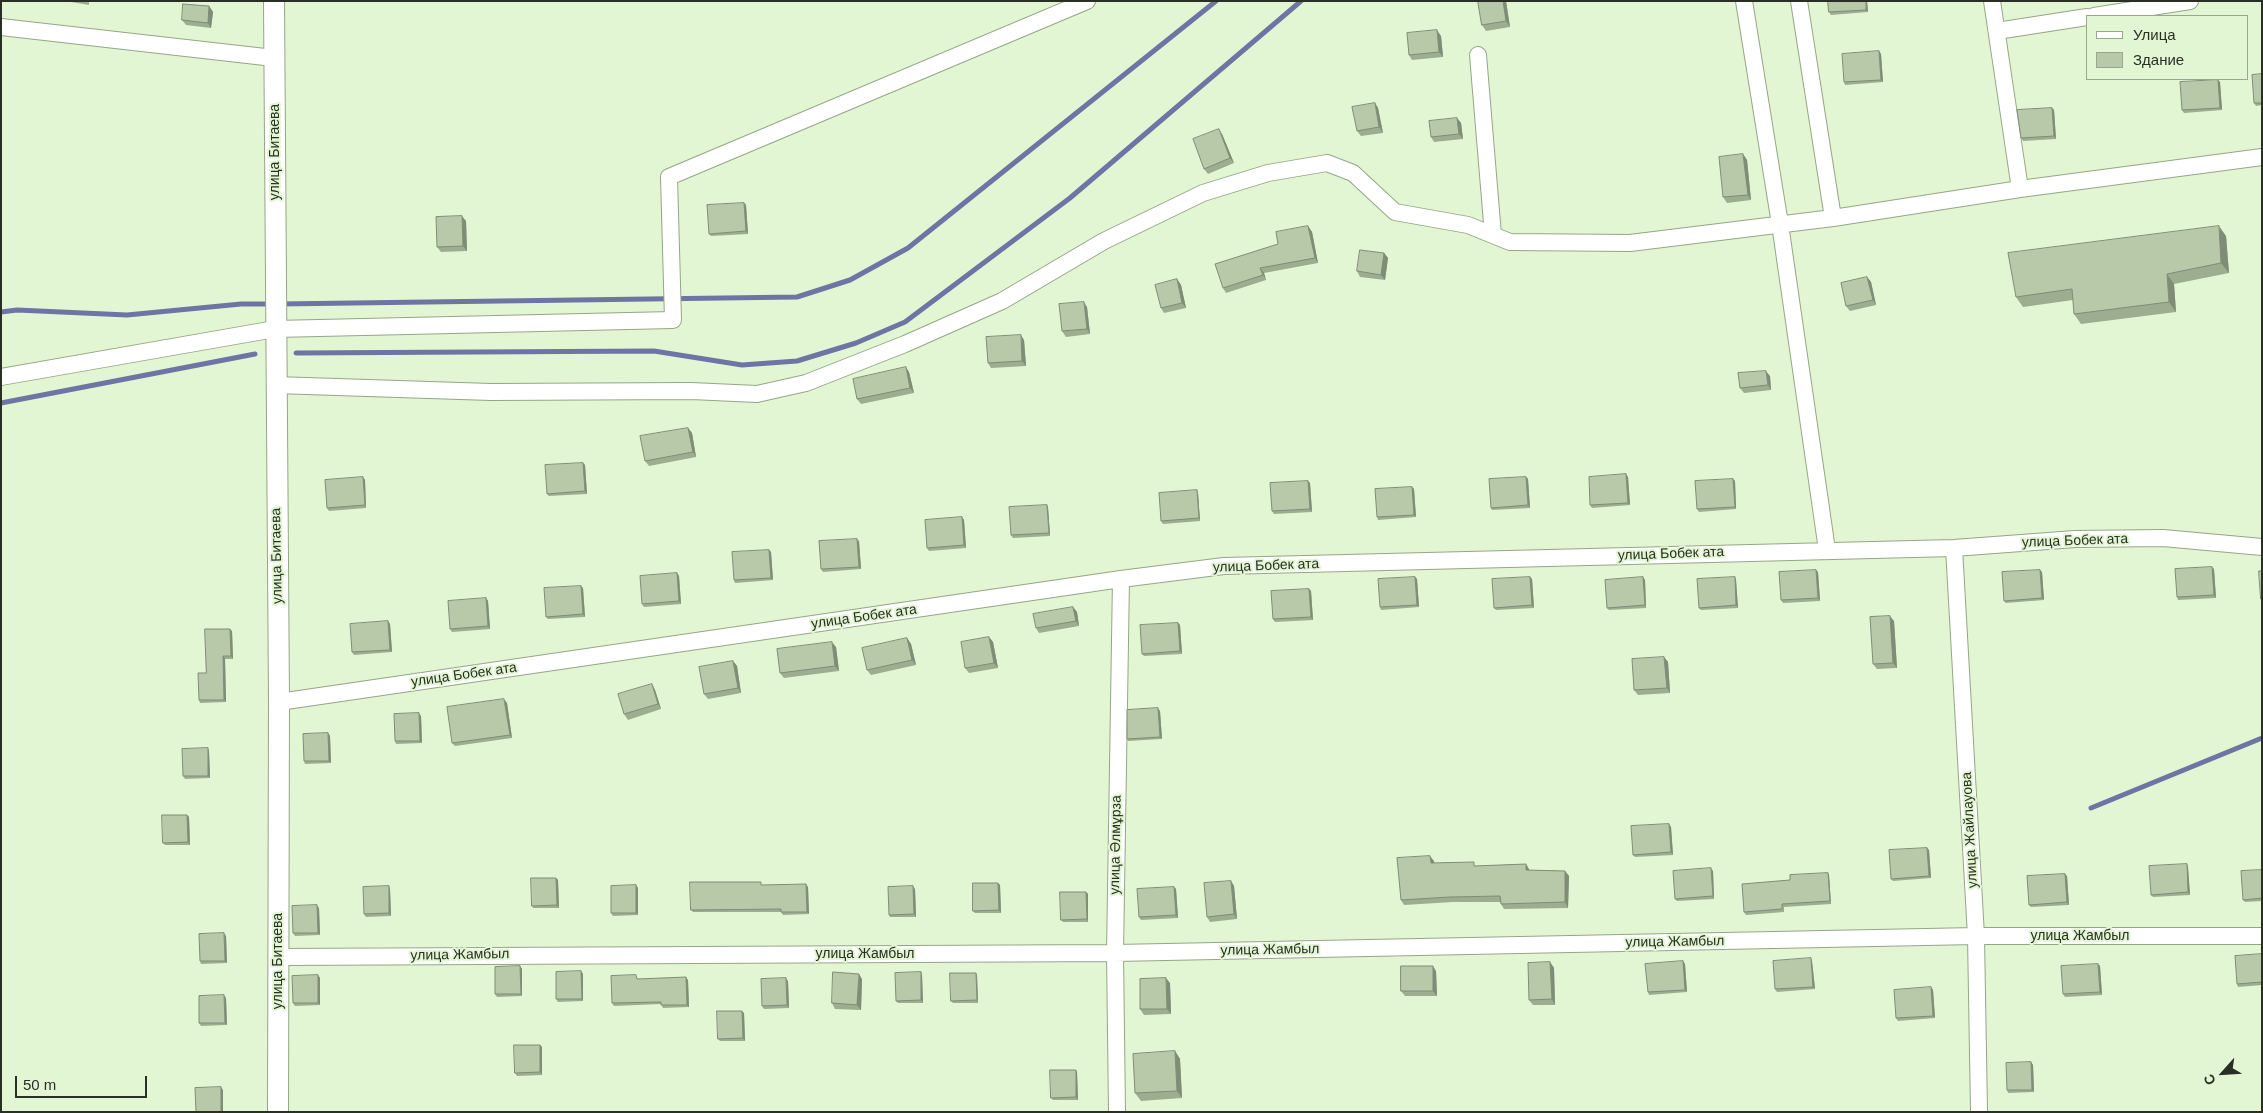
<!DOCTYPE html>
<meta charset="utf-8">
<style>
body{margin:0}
#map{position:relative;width:2263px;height:1113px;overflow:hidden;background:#e3f6d4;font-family:Arial,sans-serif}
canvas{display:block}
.frame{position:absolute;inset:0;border:2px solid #293023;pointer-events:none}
.legend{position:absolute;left:2086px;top:15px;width:162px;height:65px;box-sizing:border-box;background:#e3f6d4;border:1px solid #99a78d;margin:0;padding:6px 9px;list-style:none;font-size:15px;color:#293023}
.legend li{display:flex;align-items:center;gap:10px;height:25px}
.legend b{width:25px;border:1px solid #99a78d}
.north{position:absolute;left:2198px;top:1048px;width:50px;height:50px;-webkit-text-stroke:4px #e3f6d4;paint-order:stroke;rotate:244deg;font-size:14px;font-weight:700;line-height:20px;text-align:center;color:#293023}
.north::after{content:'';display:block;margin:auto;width:18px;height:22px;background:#293023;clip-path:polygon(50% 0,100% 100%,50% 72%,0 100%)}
.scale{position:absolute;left:15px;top:1076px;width:132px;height:22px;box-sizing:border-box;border:2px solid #293023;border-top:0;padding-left:6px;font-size:15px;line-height:18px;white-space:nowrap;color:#293023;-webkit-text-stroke:4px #e3f6d4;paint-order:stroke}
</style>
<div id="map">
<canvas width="2263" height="1113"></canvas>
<div class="frame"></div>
<ul class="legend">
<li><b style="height:6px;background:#fff"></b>Улица</li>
<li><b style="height:14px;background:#b7c9a8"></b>Здание</li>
</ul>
<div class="north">С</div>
<div class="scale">50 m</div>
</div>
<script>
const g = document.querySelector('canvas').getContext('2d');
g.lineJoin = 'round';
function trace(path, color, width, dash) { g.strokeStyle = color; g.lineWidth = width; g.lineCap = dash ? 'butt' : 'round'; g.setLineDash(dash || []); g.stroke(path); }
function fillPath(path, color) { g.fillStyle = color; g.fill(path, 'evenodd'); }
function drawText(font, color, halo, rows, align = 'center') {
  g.font = font + ' Arial,sans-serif'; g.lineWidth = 4; g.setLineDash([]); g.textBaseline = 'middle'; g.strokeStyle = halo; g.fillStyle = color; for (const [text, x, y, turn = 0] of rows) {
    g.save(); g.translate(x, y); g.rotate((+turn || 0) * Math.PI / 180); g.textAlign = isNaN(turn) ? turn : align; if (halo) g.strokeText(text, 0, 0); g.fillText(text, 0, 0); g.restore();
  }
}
trace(new Path2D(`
 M279,304l518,-7 53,-17 58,-32 308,-247
 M1,312l16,-2 110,5 114,-11h30
 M296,353l358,-2 88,14 55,-4 59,-18 49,-21 165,-124 231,-197
 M1,403l254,-49
 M2091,808l171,-70`), '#6e75a4', 5);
const minor = new Path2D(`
 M1744,1l36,223 47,326
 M1799,1l34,217
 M1992,1l28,188
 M2094,16l96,-15
 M1,27l273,31
 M1997,31l90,-14
 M1478,55l15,180
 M1,377l274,-48 398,-9 -4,-143 418,-176
 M275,385l216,7 200,-1 66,3 49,-11 99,-39 97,-43 102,-60 99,-48 65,-20 59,-10 26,10 42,39 73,13 42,17 120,1 203,-25 187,-29 242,-32
 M1954,548l22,388 3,176
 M279,702l842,-123 103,-13 730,-18 121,-9 88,-1 99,9
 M279,957l836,-4 861,-17h286
 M1117,1112l-2,-159 6,-374`);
const tertiary = new Path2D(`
 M274,1l5,701 -1,410`);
trace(minor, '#95a686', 18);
trace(tertiary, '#95a686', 22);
trace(minor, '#fff', 16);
trace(tertiary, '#fff', 20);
fillPath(new Path2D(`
 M65,1h24v4z
 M1478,1h28l4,26 -24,4 -4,-6z
 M1828,1h39l1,11 -37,3 -2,-3z
 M209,6l4,6 -2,16 -25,-3 -4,-5z
 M1441,36l2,21 -31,3 -3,-5z
 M1879,51l2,3 2,28 -38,3 -1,-3z
 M2262,74v31l-6,1 -2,-3z
 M2218,80l2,2 2,28 -38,3 -2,-3z
 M1375,103l3,5 5,25 -22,3 -4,-5z
 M2052,108l2,2 2,29 -33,2 -2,-3z
 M1457,118l4,5 2,16 -29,3 -3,-5z
 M1222,134l12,29 -26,11 -4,-5z
 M1743,154l4,6 4,40 -24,3 -4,-6z
 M744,203l2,2 2,29 -37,2 -2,-2z
 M466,221l1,30 -26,1 -4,-5z
 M1308,226l4,6 6,31 -54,10 2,7 -40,13 -3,-5 55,-44z
 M2226,236l3,37 -55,11 2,28 -95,12 -7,-10 -1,-14 -50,7 -7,-10z
 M1384,253l4,5 -3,22 -25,-3 -3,-6z
 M1867,277l4,5 5,23 -26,6 -4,-5z
 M1177,279l4,6 5,23 -22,5 -3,-5z
 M1087,307l3,27 -24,3 -4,-6z
 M1024,340l2,26 -35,2 -3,-5z
 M909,372l5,21 -53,11 -4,-5z
 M1770,376l1,14 -27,3 -4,-5z
 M688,428l4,5 4,24 -47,9 -4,-5z
 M583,463l2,2 2,29 -38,2 -2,-2z
 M1626,474l2,3 2,28 -38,3 -2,-3z
 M363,477l2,3 1,28 -37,3 -2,-3z
 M1526,477l2,2 2,29 -38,2 -1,-2z
 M1733,479l2,2 1,28 -37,3 -2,-3z
 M1308,481l2,2 2,29 -38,2 -2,-3z
 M1412,487l2,2 2,28 -38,3 -1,-3z
 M1197,490l1,3 2,28 -37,3 -2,-3z
 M1047,505l1,2 2,29 -37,2 -2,-3z
 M962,517l2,3 2,28 -37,3 -2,-3z
 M859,541l2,28 -38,3 -2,-3z
 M769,550l2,2 2,28 -38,3 -1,-3z
 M2214,569l2,29 -38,2 -1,-3z
 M1816,570l2,2 2,29 -37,2 -2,-3z
 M2040,570l2,2 2,28 -38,3 -2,-2z
 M677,573l2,3 2,28 -37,3 -2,-3z
 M1415,577l2,2 2,28 -38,3 -1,-3z
 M1530,577l2,2 2,29 -38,2 -2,-2z
 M1643,577l2,3 1,28 -37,2 -2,-2z
 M1735,577l1,3 2,28 -37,2 -2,-2z
 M581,586l2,2 2,29 -37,2 -2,-2z
 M1309,589l2,2 2,29 -38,2 -2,-3z
 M486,598l2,3 2,28 -38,3 -2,-3z
 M1073,607l4,5 2,14 -40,7 -3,-5z
 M388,621l2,3 2,28 -38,3 -2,-3z
 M1894,621l3,47 -20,1 -4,-5z
 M1178,623l2,2 2,29 -38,2 -2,-2z
 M232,631l1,28h-8l1,43 -26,1 -1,-3 7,-27z
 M989,637l4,5 5,26 -29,5 -4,-5z
 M907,638l4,6 5,21 -45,10 -4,-5z
 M836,647l3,24 -55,7 -4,-5z
 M1664,657l4,5 2,31 -32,2 -4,-5z
 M733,661l4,5 4,27 -33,6 -4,-5z
 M652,684l3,6 6,19 -33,11 -4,-6z
 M507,703l5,35 -57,8 -3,-3z
 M1160,711l2,28 -34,2 -1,-2z
 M421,716l1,27 -26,1 -1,-3z
 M328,733l2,3 1,27 -26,1 -1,-3z
 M209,751l1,27 -25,1 -2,-3z
 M187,815l2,2 1,28h-25l-2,-2z
 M1669,824l2,3 2,28 -38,2 -2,-2z
 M1927,848l2,2 2,28 -38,3 -2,-2z
 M1434,861v2l43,3 49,-2 3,6 36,1 4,5 -1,32 -64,1 -3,-5 -1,-2h-47l-49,3 -3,-5z
 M2187,864l1,3 2,28 -37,2 -2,-2z
 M2262,870v31l-17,1 -2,-2z
 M1713,871l1,28 -37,2 -2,-2z
 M1828,873l1,2 2,29 -47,3v5l-38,3 -2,-3 46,-32z
 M2065,874l2,2 2,29 -38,2 -2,-2z
 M556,878l2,2 1,28h-26l-1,-2z
 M1231,881l3,5 3,33 -27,3 -3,-5z
 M998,883l2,2 1,28h-26l-2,-2z
 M636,885l2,3v27l-25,1 -2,-3z
 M763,885l45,2 1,27 -26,1 -2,-3h-88l-2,-2z
 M389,886l1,3 1,27 -25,1 -2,-3z
 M1174,887l2,2 2,29 -37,2 -2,-3z
 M915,889l1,28h-26l-1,-2z
 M1086,892l2,2v28h-25l-2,-2z
 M319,908l1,27 -25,1 -2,-3z
 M226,936l1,27 -26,1 -1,-3z
 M2262,954v31l-24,2 -1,-3z
 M1811,958l1,3 3,28 -38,3 -2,-3z
 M1683,961l2,3 2,28 -38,3 -1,-3z
 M1550,962l4,6 1,37h-22l-4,-5z
 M2098,964l2,2 2,29 -37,2 -2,-3z
 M520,966l2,3v27l-25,1 -2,-3z
 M581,971l2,3v27l-25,1 -2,-3z
 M1436,971l1,25h-32l-4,-5z
 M921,972l1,3 1,28h-25l-2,-2z
 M318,975l2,3v27l-25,1 -2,-3z
 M977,975l1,28h-25l-2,-2z
 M638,978v1l50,1 1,27 -26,1 -2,-4 -47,2 -2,-3z
 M862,979l-1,31 -26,-1 -3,-6z
 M788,981l1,27 -25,1 -2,-3z
 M1170,983l1,31 -27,1 -4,-6z
 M1931,987l2,3 2,28 -37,3 -2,-3z
 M226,998l1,27 -26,1 -2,-3z
 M744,1013l1,28h-25l-2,-2z
 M540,1045l2,2v28l-25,1 -2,-3z
 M1175,1051l5,8 2,39 -41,3 -6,-8z
 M2031,1062l2,3 1,27 -26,1 -1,-3z
 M1077,1072l1,28h-25l-2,-2z`), '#9dad90');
fillPath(new Path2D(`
 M1503,1h3l4,26 -4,-6z
 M1866,1h1l1,11 -2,-2z
 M209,6l4,6 -2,16 -3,-5z
 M1437,30l4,6 2,21 -4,-5z
 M1879,51l2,3 2,28 -2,-2z
 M2218,80l2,2 2,28 -2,-2z
 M1375,103l3,5 5,25 -4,-6z
 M2052,108l2,2 2,29 -2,-3z
 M1457,118l4,5 2,16 -4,-5z
 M1219,129l3,5 12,29 -4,-5z
 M1743,154l4,6 4,40 -3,-5z
 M744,203l2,2 2,29 -2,-3z
 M462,216l4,5 1,30 -4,-5z
 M1308,226l4,6 6,31 -3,-5z
 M2219,226l7,10 3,37 -8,-10z
 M1384,253l4,5 -3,22 -4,-5z
 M1260,268l4,5 2,7 -3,-5z
 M2167,274l7,10 2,28 -7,-10z
 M1867,277l4,5 5,23 -3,-5z
 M1177,279l4,6 5,23 -4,-5z
 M1084,302l3,5 3,27 -3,-5z
 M1021,335l3,5 2,26 -4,-5z
 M906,367l3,5 5,21 -4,-5z
 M1766,371l4,5 1,14 -3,-5z
 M688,428l4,5 4,24 -3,-5z
 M583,463l2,2 2,29 -2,-3z
 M1626,474l2,3 2,28 -2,-2z
 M363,477l2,3 1,28 -1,-3z
 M1526,477l2,2 2,29 -2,-3z
 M1733,479l2,2 1,28 -1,-2z
 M1308,481l2,2 2,29 -2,-3z
 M1412,487l2,2 2,28 -2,-2z
 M1197,490l1,3 2,28 -1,-3z
 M1047,505l1,2 2,29 -1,-3z
 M962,517l2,3 2,28 -2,-3z
 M857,539l2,2 2,28 -2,-2z
 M769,550l2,2 2,28 -2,-2z
 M2212,567l2,2 2,29 -2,-3z
 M1816,570l2,2 2,29 -2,-3z
 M2040,570l2,2 2,28 -2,-2z
 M677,573l2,3 2,28 -2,-3z
 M1415,577l2,2 2,28 -2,-2z
 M1530,577l2,2 2,29 -2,-3z
 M1643,577l2,3 1,28 -1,-3z
 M1735,577l1,3 2,28 -2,-3z
 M581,586l2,2 2,29 -2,-3z
 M1309,589l2,2 2,29 -2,-3z
 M486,598l2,3 2,28 -2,-3z
 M1073,607l4,5 2,14 -3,-5z
 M1890,616l4,5 3,47 -4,-5z
 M388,621l2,3 2,28 -2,-2z
 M1178,623l2,2 2,29 -2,-3z
 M230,629l2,2 1,28 -2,-3z
 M989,637l4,5 5,26 -4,-5z
 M907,638l4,6 5,21 -4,-5z
 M832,642l4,5 3,24 -4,-5z
 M223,656l2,3 1,43 -2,-2z
 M1664,657l4,5 2,31 -3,-5z
 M733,661l4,5 4,27 -3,-5z
 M652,684l3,6 6,19 -3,-5z
 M504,699l3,4 5,35 -2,-3z
 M1158,708l2,3 2,28 -2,-2z
 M419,713l2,3 1,27 -2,-2z
 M328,733l2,3 1,27 -2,-2z
 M208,748l1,3 1,27 -2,-2z
 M187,815l2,2 1,28 -2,-3z
 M1669,824l2,3 2,28 -2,-3z
 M1927,848l2,2 2,28 -2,-2z
 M1430,856l4,5 1,7 -4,-5z
 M1526,864l3,5 1,7 -4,-6z
 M2187,864l1,3 2,28 -2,-3z
 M1711,868l2,3 1,28 -1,-3z
 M1565,871l4,5 -1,32 -3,-6z
 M1828,873l1,2 2,29 -1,-3z
 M2065,874l2,2 2,29 -2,-3z
 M556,878l2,2 1,28 -2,-3z
 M1231,881l3,5 3,33 -3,-5z
 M998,883l2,2 1,28 -2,-3z
 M806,884l2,3 1,27 -2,-2z
 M636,885l2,3v27l-2,-2z
 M389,886l1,3 1,27 -2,-3z
 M913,886l2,3 1,28 -2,-3z
 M1174,887l2,2 2,29 -2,-3z
 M1086,892l2,2v28l-1,-3z
 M317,905l2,3 1,27 -2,-2z
 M224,933l2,3 1,27 -2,-2z
 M1811,958l1,3 3,28 -2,-2z
 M1683,961l2,3 2,28 -2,-2z
 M1550,962l4,6 1,37 -3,-6z
 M2098,964l2,2 2,29 -2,-3z
 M520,966l2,3v27l-1,-2z
 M1433,966l3,5 1,25 -4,-5z
 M581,971l2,3v27l-1,-2z
 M921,972l1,3 1,28 -2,-3z
 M976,973l1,2 1,28 -1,-3z
 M859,974l3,5 -1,31 -4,-5z
 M318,975l2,3v27l-2,-2z
 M686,977l2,3 1,27 -2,-2z
 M786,978l2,3 1,27 -2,-3z
 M1166,978l4,5 1,31 -4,-5z
 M1931,987l2,3 2,28 -2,-2z
 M224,995l2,3 1,27 -2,-2z
 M742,1011l2,2 1,28 -2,-3z
 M540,1045l2,2v28l-2,-3z
 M1175,1051l5,8 2,39 -5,-7z
 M2031,1062l2,3 1,27 -2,-2z
 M1076,1070l1,2 1,28 -2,-3z
 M221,1087l2,3v22h-2z`), '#808d76');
const building = new Path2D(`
 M1478,1h25l3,20 -24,4z
 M1828,1h38v9l-37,2z
 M183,4l26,2 -1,17 -26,-3z
 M1437,30l2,22 -30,3 -2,-22z
 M1879,51l2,29 -37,2 -2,-28z
 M2262,74v29h-8l-2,-28z
 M2218,80l2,28 -38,2 -2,-28z
 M1375,103l4,24 -22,4 -5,-24z
 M2052,108l2,28 -33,2 -4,-28z
 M1457,118l2,16 -28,3 -2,-16z
 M1219,129l11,29 -26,11 -11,-30z
 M1743,154l5,41 -25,2 -4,-40z
 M744,203l2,28 -37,3 -2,-29z
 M462,216l1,30 -26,1 -1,-30z
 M1308,226l7,32 -55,10 3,7 -40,13 -8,-24 63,-20 -2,-12z
 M2219,226l2,37 -54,11 2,28 -95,12 -2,-25 -56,8 -8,-44z
 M1360,250l24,3 -3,22 -24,-4z
 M1867,277l6,23 -27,6 -5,-23z
 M1177,279l5,24 -21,5 -6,-23z
 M1084,302l3,27 -25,2 -3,-27z
 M1021,335l1,26 -34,2 -2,-26z
 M906,367l4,21 -53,11 -4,-20z
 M1766,371l2,14 -28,3 -2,-15z
 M688,428l5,24 -48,9 -5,-25z
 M583,463l2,28 -38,3 -2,-29z
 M1626,474l2,29 -38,2 -1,-28z
 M363,477l2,28 -38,3 -2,-28z
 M1526,477l2,28 -37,3 -2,-29z
 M1733,479l2,28 -38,2 -2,-28z
 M1308,481l2,28 -38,2 -2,-28z
 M1412,487l2,28 -37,2 -2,-28z
 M1197,490l2,28 -38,3 -2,-28z
 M1047,505l2,28 -38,2 -2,-28z
 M962,517l2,28 -37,3 -2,-28z
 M857,539l2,28 -38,2 -2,-28z
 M769,550l2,28 -37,2 -2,-28z
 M2212,567l2,28 -37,2 -2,-28z
 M1816,570l2,28 -37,2 -2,-28z
 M2040,570l2,28 -38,3 -2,-29z
 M2259,571h3v28h-1z
 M677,573l2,28 -37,3 -2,-28z
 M1415,577l2,28 -37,2 -2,-28z
 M1530,577l2,28 -38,3 -2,-29z
 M1643,577l2,28 -38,3 -2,-28z
 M1735,577l1,28 -37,3 -2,-29z
 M581,586l2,28 -37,3 -2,-29z
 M1309,589l2,28 -38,2 -2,-28z
 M486,598l2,28 -38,3 -2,-28z
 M1073,607l3,14 -40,7 -3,-14z
 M1890,616l3,47 -20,1 -3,-47z
 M388,621l2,29 -38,2 -2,-28z
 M1178,623l2,28 -38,3 -2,-29z
 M205,629h25l1,27h-8l1,44h-25l-1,-27h8z
 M989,637l5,26 -29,5 -4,-26z
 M907,638l5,22 -45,10 -5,-22z
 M832,642l3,24 -55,7 -3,-24z
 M1664,657l3,31 -33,2 -2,-31z
 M733,661l5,27 -34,6 -5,-27z
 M652,684l6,20 -34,10 -6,-20z
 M504,699l6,36 -58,8 -5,-36z
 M1158,708l2,29 -33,2v-29z
 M419,713l1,28h-25l-1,-27z
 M328,733l1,28h-25l-1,-27z
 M208,748v28h-25l-1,-27z
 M162,815h25l1,27 -25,1z
 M1669,824l2,28 -38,3 -2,-29z
 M1927,848l2,28 -38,3 -2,-29z
 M1430,856l1,7 43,-1v4l52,-2v6l39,1v31l-64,2 -1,-8 -50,1 -49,3 -4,-42z
 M2187,864l1,28 -37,3 -2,-29z
 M1711,868l2,28 -38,3 -2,-28z
 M2262,870v28l-19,2 -2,-29z
 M1828,873l2,28 -48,3v5l-38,3 -2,-28 48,-4v-5z
 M2065,874l2,28 -38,3 -2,-29z
 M531,878h25l1,27 -25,1z
 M1231,881l3,33 -27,3 -3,-34z
 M690,882h71v3l45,-1 1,28h-26v-3l-90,1z
 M973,883h25l1,27 -26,1z
 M636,885v28h-25v-27z
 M389,886v27l-25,1 -1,-27z
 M913,886l1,28 -25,1 -1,-28z
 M1174,887l2,28 -37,2 -2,-28z
 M1060,892h26l1,27 -26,1z
 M317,905l1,28h-25l-1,-27z
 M224,933l1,28h-25l-1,-27z
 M2262,954v28l-25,2 -2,-28z
 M1811,958l2,29 -38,2 -2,-28z
 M1683,961l2,29 -37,2 -3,-28z
 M1550,962l2,37 -23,1 -1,-37z
 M2098,964l2,28 -37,2 -2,-28z
 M520,966l1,28h-26v-27z
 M1401,966h32v25h-32z
 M581,971l1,28h-26v-27z
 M833,972l26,2 -2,31 -25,-2z
 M921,972v28l-25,1 -1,-28z
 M950,973h26l1,27 -26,1z
 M318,975v28h-25l-1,-27z
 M636,975l1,4 49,-2 1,28h-26v-3l-49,1 -1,-27z
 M786,978l1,27 -25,1 -1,-27z
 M1166,978l1,31h-27v-30z
 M1931,987l2,29 -37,2 -2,-28z
 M224,995l1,28h-26v-27z
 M717,1011h25l1,27 -25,1z
 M514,1045h26v27l-25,1z
 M1175,1051l2,40 -42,2 -2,-39z
 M2031,1062l1,28h-25l-1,-27z
 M1050,1070h26v27l-25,1z
 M221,1087v25h-25l-1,-24z`);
fillPath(building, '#b7c9a8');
trace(building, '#808d76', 1);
drawText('14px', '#293023', '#e3f6d4', [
 ["улица Битаева",275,152,-90],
 ["улица Бобек ата",2075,541,-2],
 ["улица Бобек ата",1671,554,-2],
 ["улица Битаева",277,556,-91],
 ["улица Бобек ата",1266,566,-2],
 ["улица Бобек ата",864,617,-8],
 ["улица Бобек ата",464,675,-8],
 ["улица Жайлауова",1970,830,-93],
 ["улица Әлмұрза",1116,845,-89],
 ["улица Жамбыл",2080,936],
 ["улица Жамбыл",1675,942,-1],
 ["улица Жамбыл",1270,950,-1],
 ["улица Жамбыл",865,954],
 ["улица Жамбыл",460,955,-1],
 ["улица Битаева",278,961,-90]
]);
</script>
